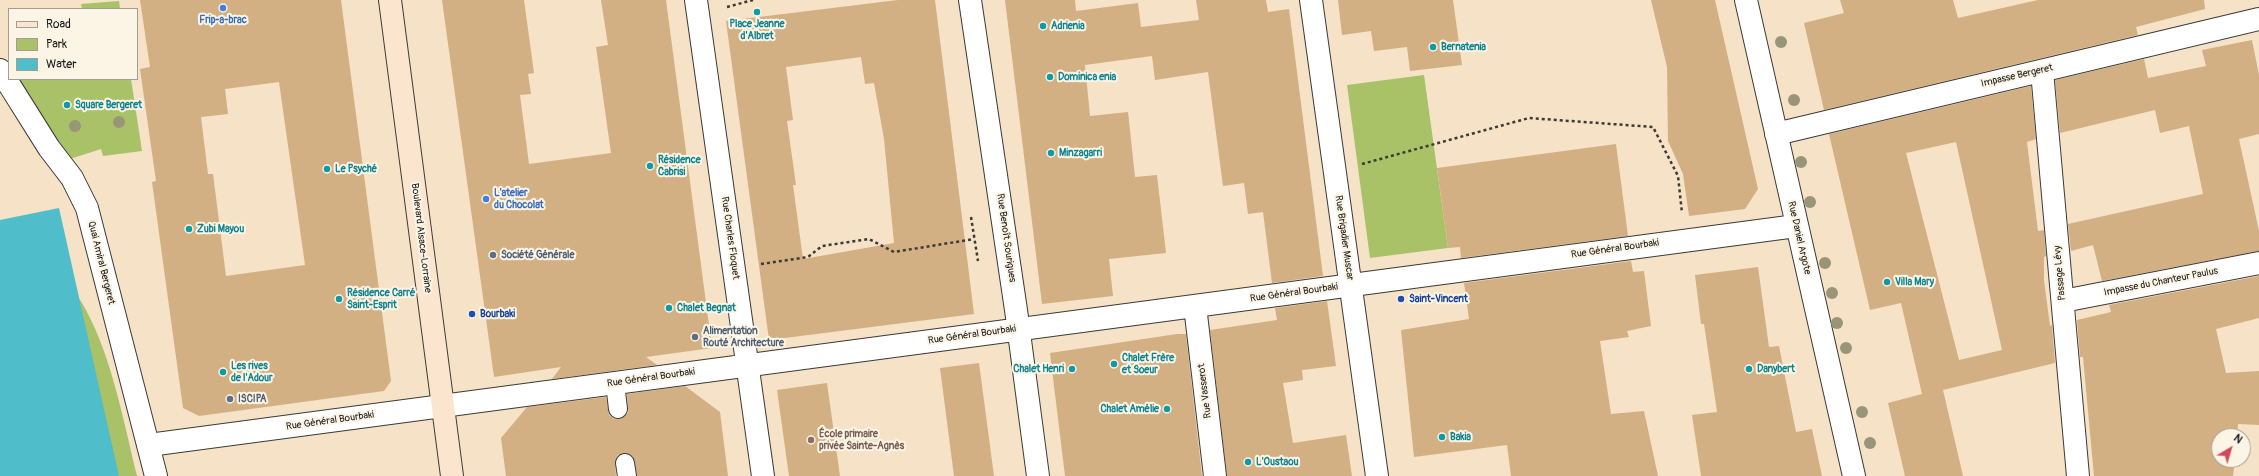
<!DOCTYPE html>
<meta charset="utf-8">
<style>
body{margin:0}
#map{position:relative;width:2259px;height:476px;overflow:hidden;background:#f5e2c7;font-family:Pangolin,sans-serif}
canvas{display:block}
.legend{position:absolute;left:8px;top:8px;width:130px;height:72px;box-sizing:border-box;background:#fcf5e5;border:1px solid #a29e95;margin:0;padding:5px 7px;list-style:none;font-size:12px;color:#1c1c1c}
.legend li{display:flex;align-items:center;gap:8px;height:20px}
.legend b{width:20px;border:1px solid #a29e95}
.north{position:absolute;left:2211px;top:428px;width:40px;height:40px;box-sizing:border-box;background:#fcf5e5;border:1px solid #a29e95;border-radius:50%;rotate:38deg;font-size:11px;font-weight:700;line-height:16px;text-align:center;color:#1c1c1c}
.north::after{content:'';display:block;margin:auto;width:14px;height:18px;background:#d1495b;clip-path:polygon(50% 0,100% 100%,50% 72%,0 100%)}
</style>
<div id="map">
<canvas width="2259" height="476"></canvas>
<ul class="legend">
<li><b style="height:5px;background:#fbe5cf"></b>Road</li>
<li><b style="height:11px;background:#a9c268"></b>Park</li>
<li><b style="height:11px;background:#50bdca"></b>Water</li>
</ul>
<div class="north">N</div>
</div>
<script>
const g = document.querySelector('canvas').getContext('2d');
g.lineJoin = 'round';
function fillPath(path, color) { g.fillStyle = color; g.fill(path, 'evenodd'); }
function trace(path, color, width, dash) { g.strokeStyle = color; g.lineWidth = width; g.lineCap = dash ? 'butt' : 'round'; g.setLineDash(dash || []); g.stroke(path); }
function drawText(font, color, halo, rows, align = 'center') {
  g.font = font + ' Pangolin,sans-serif'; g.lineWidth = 4; g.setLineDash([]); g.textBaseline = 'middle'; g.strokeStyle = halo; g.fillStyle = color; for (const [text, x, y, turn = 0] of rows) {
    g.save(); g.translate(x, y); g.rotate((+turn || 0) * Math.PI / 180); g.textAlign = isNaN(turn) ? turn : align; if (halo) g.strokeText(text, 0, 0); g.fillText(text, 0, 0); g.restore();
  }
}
fillPath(new Path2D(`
 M119,1l1,8h-38l-1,-5z
 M1424,75l24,173 -78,10 -23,-173z
 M16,79h115l11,72 -39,5 -2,-7 -31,10z
 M79,298c31,49 44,121 58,178h-23z`), '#a9c268');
fillPath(new Path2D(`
 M59,208l60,268h-119v-256z`), '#50bdca');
fillPath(new Path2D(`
 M140,0h201l50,381 -7,10 -185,25 -16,-8 -31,-226 4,-1 -16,-112 10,-2zM279,82l26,183 -79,11 -13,-102h-5l-7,-57 27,-3 -3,-25z
 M442,0h82l10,73 -6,1 3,20 -11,1 9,69 82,-11 -15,-106 12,-2 -7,-45h65l46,348 -66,9 11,8 -105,14 9,-12 -67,10z
 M898,0h37l39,314 -205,26 -43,-319zM861,57l4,27 9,-1 10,56 10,104 -91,16 -10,-74h3l-9,-64 6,-1 -7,-53z
 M1005,0h70l1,11 62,-8 3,24 58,-7 -3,-20h70l2,12 21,-3 34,267 -51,7 -9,-71 -15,2 -4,-31 -21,3 -15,-114 -53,8 -3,-24 -67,9 5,51 38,-4 7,65 22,-2 9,78 -57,6 4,37 -71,8z
 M1338,0h115l9,65 -52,6 -3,-24 -33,4 -3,-20 -29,4z
 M1651,0h64l43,189 -13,20 -56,7 -6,-42 -15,-33 -1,-74z
 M1840,0h113l5,18 80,-18h166l1,9 -69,18 2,8 -314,75 -20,-87 40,-10z
 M2252,40l7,35v59l-20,5 20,92v20l-157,30 -9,-36 -22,6 -3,-27 135,-30 -14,-68 -29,7 -5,-23 -95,23 -5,-53 89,-21 4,19 58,-12 -4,-16z
 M2031,86l5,53 -9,3 11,89 6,-1 2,26 -2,1v23l6,46 2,-1 3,38 -112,27 20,86h-58l-17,-73 34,-9 -21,-91 -31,7 -41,-176zM1956,142l46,208 -43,10 -53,-207z
 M1616,144l12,92 -167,22 -1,-11 -12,1 -11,-80z
 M1631,261l2,11 11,-1 7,55 -24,5 2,6 -29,4 11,73 33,-3 14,65h-147l-4,-31 -93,12 -13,-127 68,-11 -5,-36z
 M1758,267l11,80 10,-1 17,86 16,-3 10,47h-121l-9,-61 25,-3 -13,-88h-3l-6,-49z
 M2259,276v42l-43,11 10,44 33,-2v54l-21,-1 -1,12h-18v24h16l-2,16h-139l-11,-119h-3l-3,-37 34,-8 -2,-7z
 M1327,301l9,65 -34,4 1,10 -20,3 10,60 53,-8 6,41h-125l-17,-146 67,-10 -2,-12z
 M1177,334h9l16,142h-137l-15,-123z
 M979,363l15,113h-40l-14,-108z
 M827,383l13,93h-51l-12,-86z
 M685,386l35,26 8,64h-91l-4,-19 -9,-4 -6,2 -3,5 1,16h-110l-5,-38 26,-31 79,-10 3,18 5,4h6l8,-6 -1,-19z`), '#d2b083');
const lane = new Path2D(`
 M615,383l3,26
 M625,463l2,13`);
const street = new Path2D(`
 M696,0l67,476
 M970,0l46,310 22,166
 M1311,0l66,476
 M1746,0l108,476
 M0,70l49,78 23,30 15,30 69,268
 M2042,71l36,405
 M1776,134l483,-115
 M2063,301l196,-38
 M1195,306l20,170
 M149,445l1647,-219`);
const secondary = new Path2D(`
 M390,0l62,476`);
trace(lane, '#3d3a36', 20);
trace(street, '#3d3a36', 24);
trace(secondary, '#3d3a36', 24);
trace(new Path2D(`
 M727,7l26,-7
 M1362,164l167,-46 124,9 25,49 4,37
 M971,217l7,44
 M761,264l47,-7 14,-11 47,-7 25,13 80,-13`), '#3d3a36', 2.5, [3, 3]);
trace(lane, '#fff', 18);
trace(street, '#fff', 22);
trace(secondary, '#fbe5cf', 22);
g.fillStyle = '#999578';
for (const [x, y] of [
 [1781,42],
 [1794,100],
 [119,122],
 [75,126],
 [1801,162],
 [1810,202],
 [1825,263],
 [1832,293],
 [1837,323],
 [1846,348],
 [1862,412],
 [1870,443]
]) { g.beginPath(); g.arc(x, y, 6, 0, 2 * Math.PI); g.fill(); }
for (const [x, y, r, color] of [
 [223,8,4,"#3f7fe0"],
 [757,12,4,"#0f9aa8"],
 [1043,26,4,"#0f9aa8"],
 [1433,47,4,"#0f9aa8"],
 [1050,77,4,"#0f9aa8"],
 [67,105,4,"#0f9aa8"],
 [1051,153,4,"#0f9aa8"],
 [650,166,4,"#0f9aa8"],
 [327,169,4,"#0f9aa8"],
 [486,199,4,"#3f7fe0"],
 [189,229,4,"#0f9aa8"],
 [493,255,4,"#5c6f8a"],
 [1887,282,4,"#0f9aa8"],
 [339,299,4,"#0f9aa8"],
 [1401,299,4,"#1a4fb4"],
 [669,308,4,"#0f9aa8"],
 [472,314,4,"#1a4fb4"],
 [695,337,4,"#5c6f8a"],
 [1114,364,4,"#0f9aa8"],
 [1072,369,4,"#0f9aa8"],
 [1749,369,4,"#0f9aa8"],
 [223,372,4,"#0f9aa8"],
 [230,399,4,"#5c6f8a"],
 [1167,409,4,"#0f9aa8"],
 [1442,437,4,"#0f9aa8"],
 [811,440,4,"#8d6e63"],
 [1248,462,4,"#0f9aa8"]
]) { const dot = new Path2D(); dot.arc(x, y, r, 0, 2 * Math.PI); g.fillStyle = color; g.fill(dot); trace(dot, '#fcf5e5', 1.5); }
drawText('bold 10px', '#366cbe', '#fcf5e5', [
 ["Frip-a-brac",223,20],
 ["L'atelier",494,193,"left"],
 ["du Chocolat",494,205,"left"]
]);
drawText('bold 10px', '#0d838f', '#fcf5e5', [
 ["Place Jeanne",757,24,"center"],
 ["d'Albret",757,36,"center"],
 ["Adrienia",1051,26],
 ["Bernatenia",1441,47],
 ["Dominica enia",1058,77],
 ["Square Bergeret",75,105],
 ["Minzagarri",1059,153],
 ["Résidence",658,160],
 ["Cabrisi",658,172],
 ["Le Psyché",335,169],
 ["Zubi Mayou",197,229],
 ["Villa Mary",1895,282],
 ["Résidence Carré",347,293],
 ["Saint-Esprit",347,305],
 ["Chalet Begnat",677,308],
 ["Chalet Frère",1122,358],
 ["et Soeur",1122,370],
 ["Les rives",231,366],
 ["de l'Adour",231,378],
 ["Chalet Henri",1064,369,"right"],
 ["Danybert",1757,369],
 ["Chalet Amélie",1159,409,"right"],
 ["Bakia",1450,437],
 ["L'Oustaou",1256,462]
], 'left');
drawText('10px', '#1c1c1c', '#fcf5e5', [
 ["Impasse Bergeret",2017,76,-13],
 ["Boulevard Alsace-Lorraine",421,238,83],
 ["Rue Charles Floquet",730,238,82],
 ["Rue Benoît Sourigues",1006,238,82],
 ["Rue Brigadier Muscar",1344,238,82],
 ["Rue Daniel Argote",1799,238,77],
 ["Rue Général Bourbaki",1615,249,-8],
 ["Quai Amiral Bergeret",101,263,76],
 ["Passage Lévy",2060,273,-95],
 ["Impasse du Chanteur Paulus",2161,282,-11],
 ["Rue Général Bourbaki",1294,293,-8],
 ["Rue Général Bourbaki",972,335,-8],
 ["Rue Général Bourbaki",651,378,-8],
 ["Rue Vasserot",1205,391,-97],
 ["Rue Général Bourbaki",330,421,-8]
]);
drawText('bold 10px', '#4e5e75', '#fcf5e5', [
 ["Société Générale",501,255],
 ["Alimentation",703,331],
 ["Routé Architecture",703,343],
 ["ISCIPA",238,399]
], 'left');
drawText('bold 10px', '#164399', '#fcf5e5', [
 ["Saint-Vincent",1409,299],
 ["Bourbaki",480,314]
], 'left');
drawText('bold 10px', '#785e54', '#fcf5e5', [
 ["École primaire",819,434],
 ["privée Sainte-Agnès",819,446]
], 'left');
</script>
